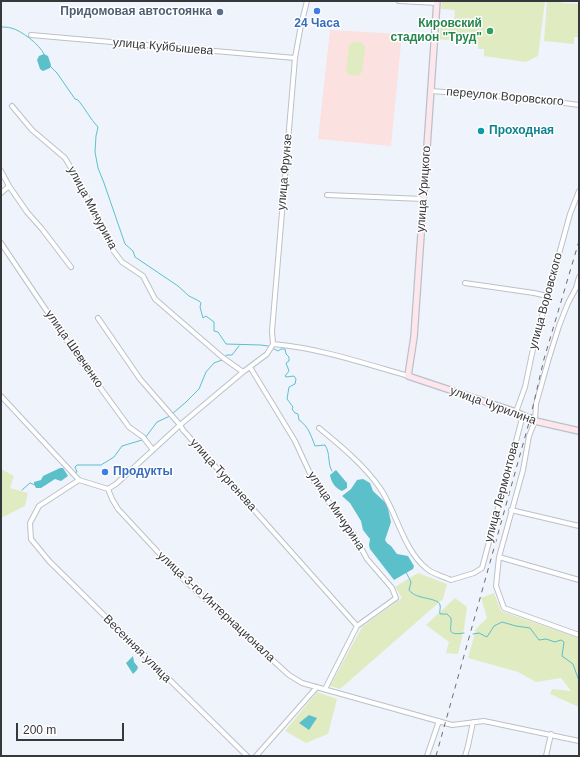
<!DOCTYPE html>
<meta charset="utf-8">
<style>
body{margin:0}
#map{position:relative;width:580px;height:757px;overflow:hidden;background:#eff3fc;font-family:Arial,sans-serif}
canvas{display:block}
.frame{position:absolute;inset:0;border:2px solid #37383c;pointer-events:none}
.scale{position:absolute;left:16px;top:723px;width:108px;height:18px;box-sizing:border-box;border:2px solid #37383c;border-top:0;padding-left:5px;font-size:12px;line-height:14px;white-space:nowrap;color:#37383c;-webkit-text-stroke:3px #fff;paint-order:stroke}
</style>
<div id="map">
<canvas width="580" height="757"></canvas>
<div class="frame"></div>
<div class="scale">200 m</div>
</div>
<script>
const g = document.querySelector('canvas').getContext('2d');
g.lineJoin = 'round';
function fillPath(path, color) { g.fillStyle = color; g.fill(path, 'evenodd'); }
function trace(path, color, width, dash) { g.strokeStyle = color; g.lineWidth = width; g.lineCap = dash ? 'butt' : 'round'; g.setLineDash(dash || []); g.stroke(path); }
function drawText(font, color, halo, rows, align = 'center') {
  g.font = font + ' Arial,sans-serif'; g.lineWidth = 3; g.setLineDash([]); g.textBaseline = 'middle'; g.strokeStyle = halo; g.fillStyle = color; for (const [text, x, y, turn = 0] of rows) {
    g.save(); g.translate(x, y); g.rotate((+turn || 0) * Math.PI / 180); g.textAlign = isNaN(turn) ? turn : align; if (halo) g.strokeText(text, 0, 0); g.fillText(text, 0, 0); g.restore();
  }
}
fillPath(new Path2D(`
 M330,30l72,4 -11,112 -73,-7z`), '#fce1e1');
fillPath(new Path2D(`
 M442,1h103l-7,55 -12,6 -42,-6v-7h-6v-4l-39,-6 2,-17h13l1,-12 -14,-1z
 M547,1h14v2l18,1v33h-5v7l-30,-3z
 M353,42l9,1 3,3v2l-3,24 -4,4 -8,-1 -4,-4 3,-25 2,-3z
 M1,469l13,7 -4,12 18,5 -3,13 -24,12z
 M418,573l29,11 -4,15 -103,90 -10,-3 32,-59 40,-29 -7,-11z
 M494,593l7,18 78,27v69l-29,-13 2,-5 19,2 -10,-13 -25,4 -18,-10 -50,-14 8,-29 11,-11 -6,-20z
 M455,598l12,9 -3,22 -6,25 -12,-1 3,-11 -23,-17z
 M317,692l20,7 -9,35 -22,9 -21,-12z`), '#e0ebc1');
fillPath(new Path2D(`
 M44,54l4,2 3,9 -1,3 -7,3 -3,-2 -3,-9 2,-4z
 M60,468h3l5,8 -7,5 -6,-2 -14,9h-5l-2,-4v-2l7,-2 2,-4z
 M336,470l11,13v5l-5,3c-7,-3 -11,-9 -12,-16z
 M363,479l7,4 3,8 14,13 4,18 -6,18 2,3 4,3 6,8 11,2 6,10 -1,3 -19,11 -24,-31 -1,-4 1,-6 -7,-9 -2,-9 -11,-18 -8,-7 9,-7 6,-9z
 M133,656l1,6 4,5 -1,3 -4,4 -7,-11z
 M309,715l8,3 -8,12 -10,-7z`), '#5cc0ca');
trace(new Path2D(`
 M1,27c3,0 7,0 10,1 10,2 29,17 33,26
 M50,66l7,7 18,26 3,1c7,8 12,19 20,27l-2,9 -1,16 3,16 6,15 21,61 8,7 2,6 43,29 11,10 10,5 2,2 -1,4 3,11 3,-2 8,6v9l4,1 8,12 35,1 7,1
 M274,349l4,2 3,-2h4l1,5 3,3v4l-3,2 3,8 -4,5 1,1 8,-1 2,3 -1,5 -6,3 -2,12 6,8 -1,2 3,4 3,1 1,6c10,7 12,16 16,26l10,-1c6,10 2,18 7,26
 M224,357l3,-2h5l7,-9
 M172,414l14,-12 13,-13 7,-17 8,-9 8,-3
 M145,438l12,-16 13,-6
 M74,473l3,-1 -2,-5 2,-2h24l13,-8 8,-11 20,-6
 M22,490l8,-7 5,2
 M406,572l5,10 -2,8c7,10 29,7 31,15 1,3 -1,6 0,9h7l4,4c1,11 -6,18 13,15
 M473,634l6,-1 8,4 7,-11 8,-4 14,4 14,2 9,12 7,-1 9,3 6,-2 3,2 -2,14 11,8 6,17`), '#5cc0ca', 1);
const street = new Path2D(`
 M399,1l38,2
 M31,35l264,23
 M431,91l104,8 44,6
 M12,106l20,24 33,28 15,25 32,66 10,13 21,14 12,23 67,58 21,15
 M1,171l8,15 18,26 15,17 29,38
 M1,193l8,-7
 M327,195l96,4
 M1,243l74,110 54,74 14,10 10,13
 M579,277l-3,11 -8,15 -9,23 -10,32 -13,46 -1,17 -6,15 -6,34 -24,87 -3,29 8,22 75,27
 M465,283l69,10 13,3
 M98,318l42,61 40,46 3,5 174,196
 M273,344l-1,-13 23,-273 6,-33 6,-24
 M273,344c46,4 90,19 135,32
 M250,367l45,74 18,39 20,28 20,25 14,26 25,29 4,10 -39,28 -32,63
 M1,396l78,84 29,9 4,10 6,10 64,69 107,97 13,8 150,42 32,-4 95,20
 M516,412l9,-25 8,-38 26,-95 11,-40 9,-23
 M319,428c22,18 45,37 61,60 17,25 23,61 46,80 6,6 17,8 25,12l23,-7 8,-5 41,-153
 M79,480l-40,26 -9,17 1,16 18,22 198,195
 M108,489l8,-5 64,-59 63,-53 24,-18 6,-10
 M511,510l68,16
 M499,557l80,23
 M256,756l61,-69
 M427,756l12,-35
 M465,756l3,-10 5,-24
 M546,756l5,-22`);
const secondary = new Path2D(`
 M437,1l-23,336 -6,39 108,36 19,9 44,10`);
trace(street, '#bcc0c9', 6);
trace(secondary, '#bcc0c9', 8);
trace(street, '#fff', 4);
trace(secondary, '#fde6ec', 5.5);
trace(new Path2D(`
 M436,756l94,-337 14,-60 35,-118`), '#6b6c72', 1, [5, 5]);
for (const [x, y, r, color] of [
 [317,11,4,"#3f7fe0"],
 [220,12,4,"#5c6f8a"],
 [490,31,4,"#2e9e5b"],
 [481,131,4,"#0f9aa8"],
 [105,472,4,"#3f7fe0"]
]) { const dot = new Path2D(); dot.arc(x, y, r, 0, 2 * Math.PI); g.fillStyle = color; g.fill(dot); trace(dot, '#fff', 1.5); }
drawText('bold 12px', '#4e5e75', '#fff', [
 ["Придомовая автостоянка",212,12]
], 'right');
drawText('bold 12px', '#366cbe', '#fff', [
 ["24 Часа",317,24],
 ["Продукты",113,472,"left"]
]);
drawText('bold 12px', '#27864d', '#fff', [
 ["Кировский",482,24],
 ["стадион \"Труд\"",482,38]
], 'right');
drawText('12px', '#37383c', '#fff', [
 ["улица Куйбышева",163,47,5],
 ["переулок Воровского",505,97,5],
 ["улица Фрунзе",285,172,-85],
 ["улица Урицкого",424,189,-86],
 ["улица Мичурина",92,208,62],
 ["улица Воровского",546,301,-75],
 ["улица Шевченко",74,349,55],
 ["улица Чурилина",493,406,20],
 ["улица Тургенева",223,475,48],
 ["улица Лермонтова",502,492,-75],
 ["улица Мичурина",336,511,56],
 ["улица 3-го Интернационала",216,607,43],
 ["Весенняя улица",137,649,45]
]);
drawText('bold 12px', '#0d838f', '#fff', [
 ["Проходная",489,131]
], 'left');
</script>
